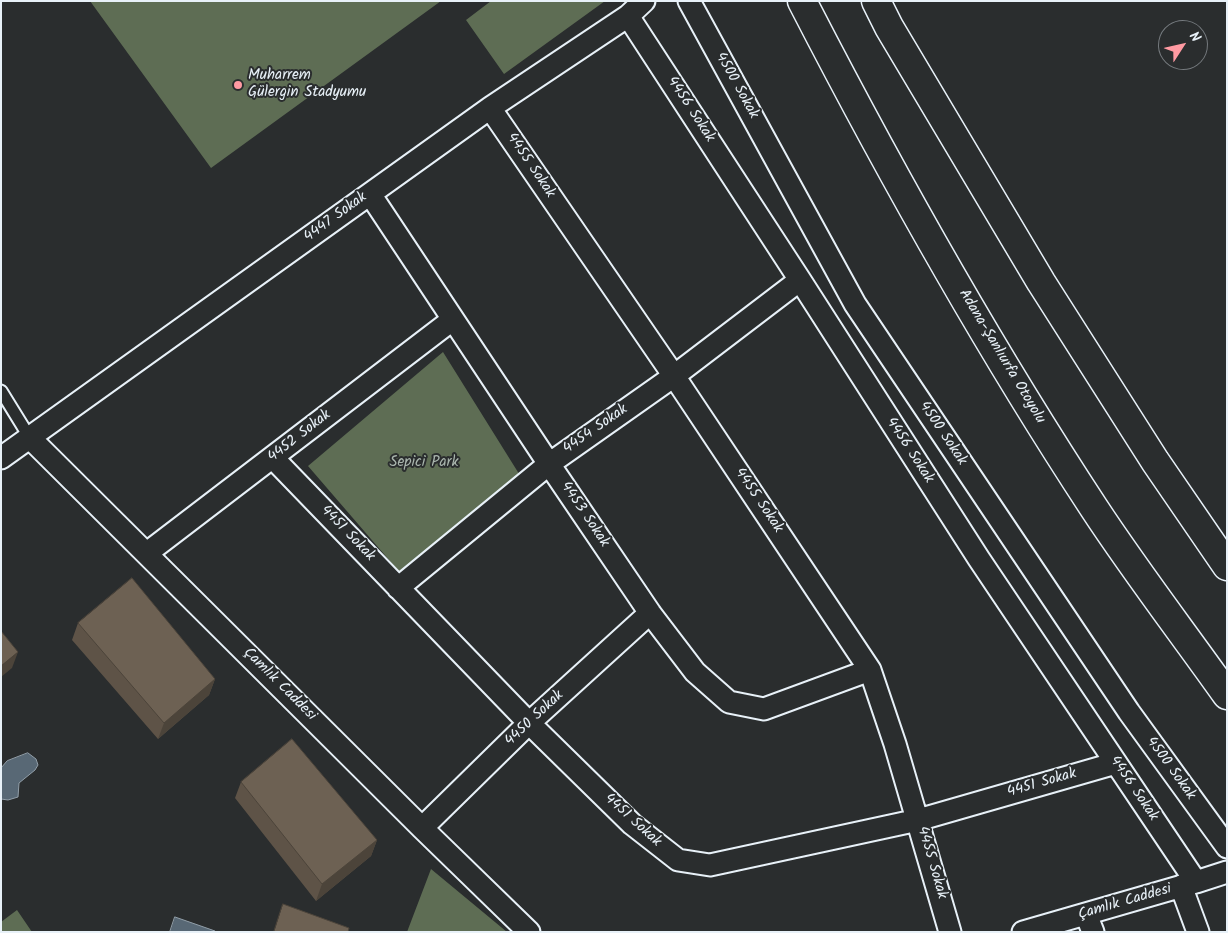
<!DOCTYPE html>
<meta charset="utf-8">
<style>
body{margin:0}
#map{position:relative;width:1228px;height:933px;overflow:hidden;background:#2a2d2e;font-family:Kalam,sans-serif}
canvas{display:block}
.frame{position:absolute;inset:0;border:2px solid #e8f1f8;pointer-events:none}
.north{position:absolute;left:1158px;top:20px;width:50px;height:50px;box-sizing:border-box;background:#2a2d2e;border:1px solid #767b7f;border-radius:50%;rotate:55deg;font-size:14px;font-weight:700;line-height:20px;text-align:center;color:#e8f1f8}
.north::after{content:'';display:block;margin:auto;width:18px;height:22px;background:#ff9aa2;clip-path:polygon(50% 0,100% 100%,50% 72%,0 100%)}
</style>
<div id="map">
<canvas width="1228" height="933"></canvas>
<div class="frame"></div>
<div class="north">N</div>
</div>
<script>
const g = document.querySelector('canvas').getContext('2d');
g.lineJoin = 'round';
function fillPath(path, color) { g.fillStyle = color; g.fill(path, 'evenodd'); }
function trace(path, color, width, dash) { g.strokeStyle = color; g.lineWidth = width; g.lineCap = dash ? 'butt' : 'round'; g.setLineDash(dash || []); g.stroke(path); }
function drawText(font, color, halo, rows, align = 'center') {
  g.font = font + ' Kalam,sans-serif'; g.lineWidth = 4; g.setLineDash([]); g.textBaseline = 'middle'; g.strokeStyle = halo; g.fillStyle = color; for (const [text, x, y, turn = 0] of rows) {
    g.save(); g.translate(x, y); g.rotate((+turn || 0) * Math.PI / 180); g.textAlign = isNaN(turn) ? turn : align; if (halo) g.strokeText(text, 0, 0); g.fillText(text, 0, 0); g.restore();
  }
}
fillPath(new Path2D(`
 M90,1h351l-230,167z
 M491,1h114l-101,73 -38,-54z
 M443,352l78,125 -119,98 -94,-109z
 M431,869l76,63h-100z
 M17,910l15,22h-31v-10z`), '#5e6d54');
const water = new Path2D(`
 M28,753l8,6 2,6 -3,5 -16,13 -1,14 -10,3 -7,-1v-31l6,-7z
 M175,917l40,14 -1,1h-44z`);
fillPath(water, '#586875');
trace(water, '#929fa9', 1);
const lane = new Path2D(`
 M1,391l29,47`);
const street = new Path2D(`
 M689,1l166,303 274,408 98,135
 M628,16l172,264 179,279 217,323
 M490,108l184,268 196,294 25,74 55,188
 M370,194l179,270 101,149 45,59 34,30 35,7 106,-39
 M30,438l392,390 107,104
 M1,458l489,-350 138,-92 16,-15
 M273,458l256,265 103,101 46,36 32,5 208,-45 198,-57
 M147,553l305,-233
 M398,588l151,-124 125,-88 126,-96
 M422,828l107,-105 121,-110
 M1181,886l17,46
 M1086,914l7,18
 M1023,932l173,-50 31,-10`);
const highway = new Path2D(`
 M802,1c89,173 185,344 292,507 42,64 89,125 133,187
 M876,1l13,26 152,255 114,179 72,105`);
trace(lane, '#e8f1f8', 15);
trace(street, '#e8f1f8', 25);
trace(highway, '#e8f1f8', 31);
trace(lane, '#2a2d2e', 11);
trace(street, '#2a2d2e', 21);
trace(highway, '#2a2d2e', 28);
fillPath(new Path2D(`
 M78,623l137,56 -6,16 -51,44 -86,-99z
 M241,782l136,58 -6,16 -55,45 -81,-103z`), '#5e5347');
fillPath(new Path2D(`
 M18,652l-6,16 -11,9v-11z
 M215,679l-6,16 -51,44 6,-16z
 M377,840l-6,16 -55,45 6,-17z`), '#4c443a');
const building = new Path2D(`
 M132,578l83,101 -51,44 -86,-100z
 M1,631l17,21 -17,14z
 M292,739l85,101 -55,44 -81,-102z
 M283,904l66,24 -1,4h-74z`);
fillPath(building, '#6d6153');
trace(building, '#4c443a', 1);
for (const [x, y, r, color] of [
 [238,85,5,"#ff9aa2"]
]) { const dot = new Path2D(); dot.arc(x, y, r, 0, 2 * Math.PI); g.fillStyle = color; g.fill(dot); trace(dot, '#2a2d2e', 2); }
drawText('15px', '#e8f1f8', '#2a2d2e', [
 ["Muharrem",248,76],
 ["Gülergin Stadyumu",248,93]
], 'left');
drawText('15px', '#e8f1f8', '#2a2d2e', [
 ["4500 Sokak",736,86,61],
 ["4456 Sokak",690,110,57],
 ["4455 Sokak",530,166,56],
 ["4447 Sokak",336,218,-36],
 ["Adana-Şanlıurfa Otoyolu",1001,357,59],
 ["4454 Sokak",596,430,-35],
 ["4500 Sokak",942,434,56],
 ["4452 Sokak",300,437,-38],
 ["4456 Sokak",909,451,57],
 ["4455 Sokak",758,501,56],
 ["4453 Sokak",584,515,56],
 ["4451 Sokak",347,534,46],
 ["Çamlık Caddesi",279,685,45],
 ["4450 Sokak",535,719,-43],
 ["4500 Sokak",1170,769,54],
 ["4451 Sokak",1042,784,-16],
 ["4456 Sokak",1133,789,56],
 ["4451 Sokak",632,821,42],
 ["4455 Sokak",931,863,74],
 ["Çamlık Caddesi",1125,903,-16]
]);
drawText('15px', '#aab6ae', '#2a2d2e', [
 ["Sepici Park",424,463]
]);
</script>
